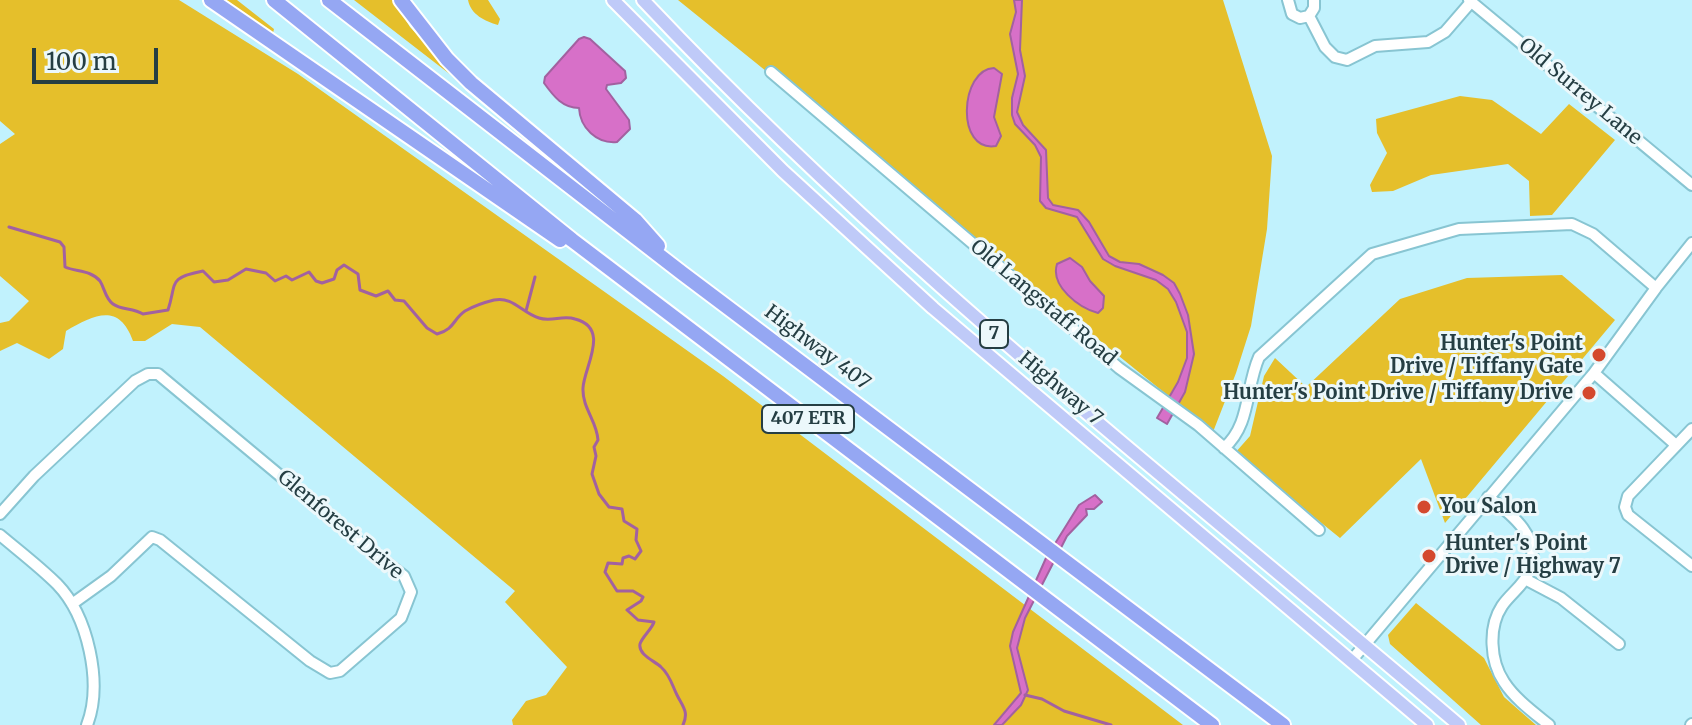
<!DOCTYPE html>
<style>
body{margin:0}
#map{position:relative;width:1692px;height:725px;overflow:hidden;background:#c1f2fd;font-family:Merriweather,serif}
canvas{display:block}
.scale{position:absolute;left:32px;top:48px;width:126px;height:36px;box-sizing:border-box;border:4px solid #253e43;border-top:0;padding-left:10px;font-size:24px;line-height:28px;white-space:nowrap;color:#253e43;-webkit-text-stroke:6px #ecf8fb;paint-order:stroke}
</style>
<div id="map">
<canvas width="1692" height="725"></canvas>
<div class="scale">100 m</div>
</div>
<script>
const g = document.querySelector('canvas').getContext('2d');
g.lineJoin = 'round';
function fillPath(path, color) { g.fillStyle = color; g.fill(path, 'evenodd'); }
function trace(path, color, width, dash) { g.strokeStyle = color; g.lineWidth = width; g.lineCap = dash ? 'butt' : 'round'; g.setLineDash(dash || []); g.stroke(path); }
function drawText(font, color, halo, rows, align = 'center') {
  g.font = font + ' Merriweather,serif'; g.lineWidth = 6; g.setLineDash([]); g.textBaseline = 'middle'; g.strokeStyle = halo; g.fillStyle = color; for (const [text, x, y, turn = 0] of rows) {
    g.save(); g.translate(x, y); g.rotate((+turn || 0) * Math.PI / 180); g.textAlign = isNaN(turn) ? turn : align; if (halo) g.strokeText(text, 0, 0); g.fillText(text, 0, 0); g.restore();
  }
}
fillPath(new Path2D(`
 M0,0h179l119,74 425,302 460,349h-670l-1,-5 14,-19 20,-6 21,-28 -62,-65 10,-11 -315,-264 -28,-3 -27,17h-12c-14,-39 -39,-26 -67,-10l-3,18 -14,10 -32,-16 -17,8v-28l9,-2 20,-20 -29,-25v-132l15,-10 -15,-13z
 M224,0h13l37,29 -1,4z
 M354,0h40l16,27 59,62z
 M468,0h20l12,19 -2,6c-13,-4 -27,-10 -30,-25z
 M678,0h545l49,156 -5,73 -16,97 -15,47 -23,59z
 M1460,96l32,4 49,34 28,-30 46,36 -63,75 -22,1 -1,-35 -21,-17 -77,11 -38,16 -21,1 -2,-7 17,-32 -10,-20 -1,-14z
 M1562,275l53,45 -170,203 -24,-64 -81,79 -105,-85 15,-17 14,-60 11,-18 31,29 94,-88 67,-21z
 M1416,603l68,55 20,39 32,28h-55l-91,-81 -2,-9z`), '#e5bf2b');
const water = new Path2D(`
 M1014,0h8l-2,50 5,26 -8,36 6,13 23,25 2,48 5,7 25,5 11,12 20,34 11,6 19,2 24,11 11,8 6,11 8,21 6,39 -9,38 -18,32 -10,-6 21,-36 9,-24v-26l-11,-30 -8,-13 -12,-9 -41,-14 -12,-7 -26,-42 -31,-9 -6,-7 1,-44 -6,-12 -20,-21 -3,-9v-17l6,-24 -8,-40 6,-22z
 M584,37l6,2 35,32 1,7 -5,5 -14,2 -1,4 23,31 1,9 -13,13c-20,2 -37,-14 -38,-34 -16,0 -25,-11 -35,-25l1,-6 34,-38z
 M994,68l8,6 -8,43 7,19 -5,10c-41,7 -36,-77 -2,-78z
 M1070,258l12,9 8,14 14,15 -1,12 -5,5c-19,-5 -48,-27 -41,-49z
 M1095,495l7,7 -8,7h-8l1,6 -20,21 -42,82 -8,30 11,42 -7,15 -19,20h-8l27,-32 -11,-47 3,-14 33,-74 33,-53z`);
fillPath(water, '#d770c8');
trace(water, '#a261a0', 2);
trace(new Path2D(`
 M9,227l51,15 4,5 1,20c11,5 26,3 35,14 5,8 5,17 13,23 8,6 20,4 30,10l25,-4c9,-27 -1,-32 35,-39l11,11 14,-2 18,-11 20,4 9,8 11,-5 6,4 17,-8 7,9 6,2 12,-4 3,-9 7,-5 14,9 2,16 16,6 12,-5 7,9 9,1 23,27 10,6c18,-5 16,-15 28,-23 7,-4 21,-9 29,-11 19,-4 28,13 45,18 12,4 24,-3 36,1 36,9 9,48 8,69 -1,20 14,33 15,52l-4,7 2,9 -4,18 7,20 10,13 13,2 2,12 13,8 -1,11 5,11 -6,8 -6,-3 -6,2 -1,6 -14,-1 -3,9 12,19h16l10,6 -2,4 -14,9 11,10 16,2c-2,7 -12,15 -14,22 -2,11 15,17 21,23 9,8 11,18 16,28 6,12 12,17 6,30
 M526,311l9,-34
 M1025,695l17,4 22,12 47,14`), '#a261a0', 3);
const minor = new Path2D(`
 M1288,0l4,14 8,4 9,-2
 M1469,0l223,185
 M1309,16l16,31 10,10 12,3 28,-14 53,-4 17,-10 26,-30
 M1309,16l5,-8v-8
 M771,72l348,296 79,57 121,105
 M1594,373l82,72
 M1692,429l-64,67 -3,11 3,8 64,51
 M1224,448c27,-24 21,-59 35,-91l113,-103 87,-25 113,-5 21,10 63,54
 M1488,497c24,17 55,41 41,75 -5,13 -19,22 -27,34 -14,21 -12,55 2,76 11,17 29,30 45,43
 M0,514l34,-38 101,-95 13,-7h10l198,165 48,37 7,16 -10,26 -61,53 -10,2 -20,-12 -150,-121 -8,-3 -41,39 -39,28
 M0,535c19,16 40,32 57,49 31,32 46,99 30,141
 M1525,579l36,19 58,46
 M1351,661l243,-288 62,-85 36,-45
 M1691,725l1,-1`);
const major = new Path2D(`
 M613,0l170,171 150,137 494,417
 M643,0c250,266 539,489 816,725`);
const highway = new Path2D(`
 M211,0l349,240
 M274,0l298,240 640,485
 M329,0l353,273 601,452
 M401,0l46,59 24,24 164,137 23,26`);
trace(minor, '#88c5d2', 14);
trace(major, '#fff', 16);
trace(highway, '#fff', 18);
trace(minor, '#fff', 10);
trace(major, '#bfcaf8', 12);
trace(highway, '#95a7f3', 14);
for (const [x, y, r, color] of [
 [1599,355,8,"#d4492e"],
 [1589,393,8,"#d4492e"],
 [1424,507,8,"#d4492e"],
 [1429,556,8,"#d4492e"]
]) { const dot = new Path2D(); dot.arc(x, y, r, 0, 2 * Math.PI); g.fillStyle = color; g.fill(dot); trace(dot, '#ecf8fb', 3); }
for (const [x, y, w] of [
 [994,334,28],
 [808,419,92]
]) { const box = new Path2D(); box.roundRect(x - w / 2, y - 14, w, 28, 6); g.fillStyle = '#ecf8fb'; g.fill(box); trace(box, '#253e43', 2); }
drawText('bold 18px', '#253e43', null, [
 ["7",994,334],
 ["407 ETR",808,419]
]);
drawText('20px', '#253e43', '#ecf8fb', [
 ["Old Surrey Lane",1580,92,40],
 ["Old Langstaff Road",1043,303,40],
 ["Highway 407",817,348,37],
 ["Highway 7",1060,389,40],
 ["Glenforest Drive",340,525,40]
]);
drawText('bold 20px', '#253e43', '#ecf8fb', [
 ["Hunter's Point",1583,344],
 ["Drive / Tiffany Gate",1583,367],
 ["Hunter's Point Drive / Tiffany Drive",1573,393],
 ["You Salon",1440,507,"left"],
 ["Hunter's Point",1445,544,"left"],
 ["Drive / Highway 7",1445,567,"left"]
], 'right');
</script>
